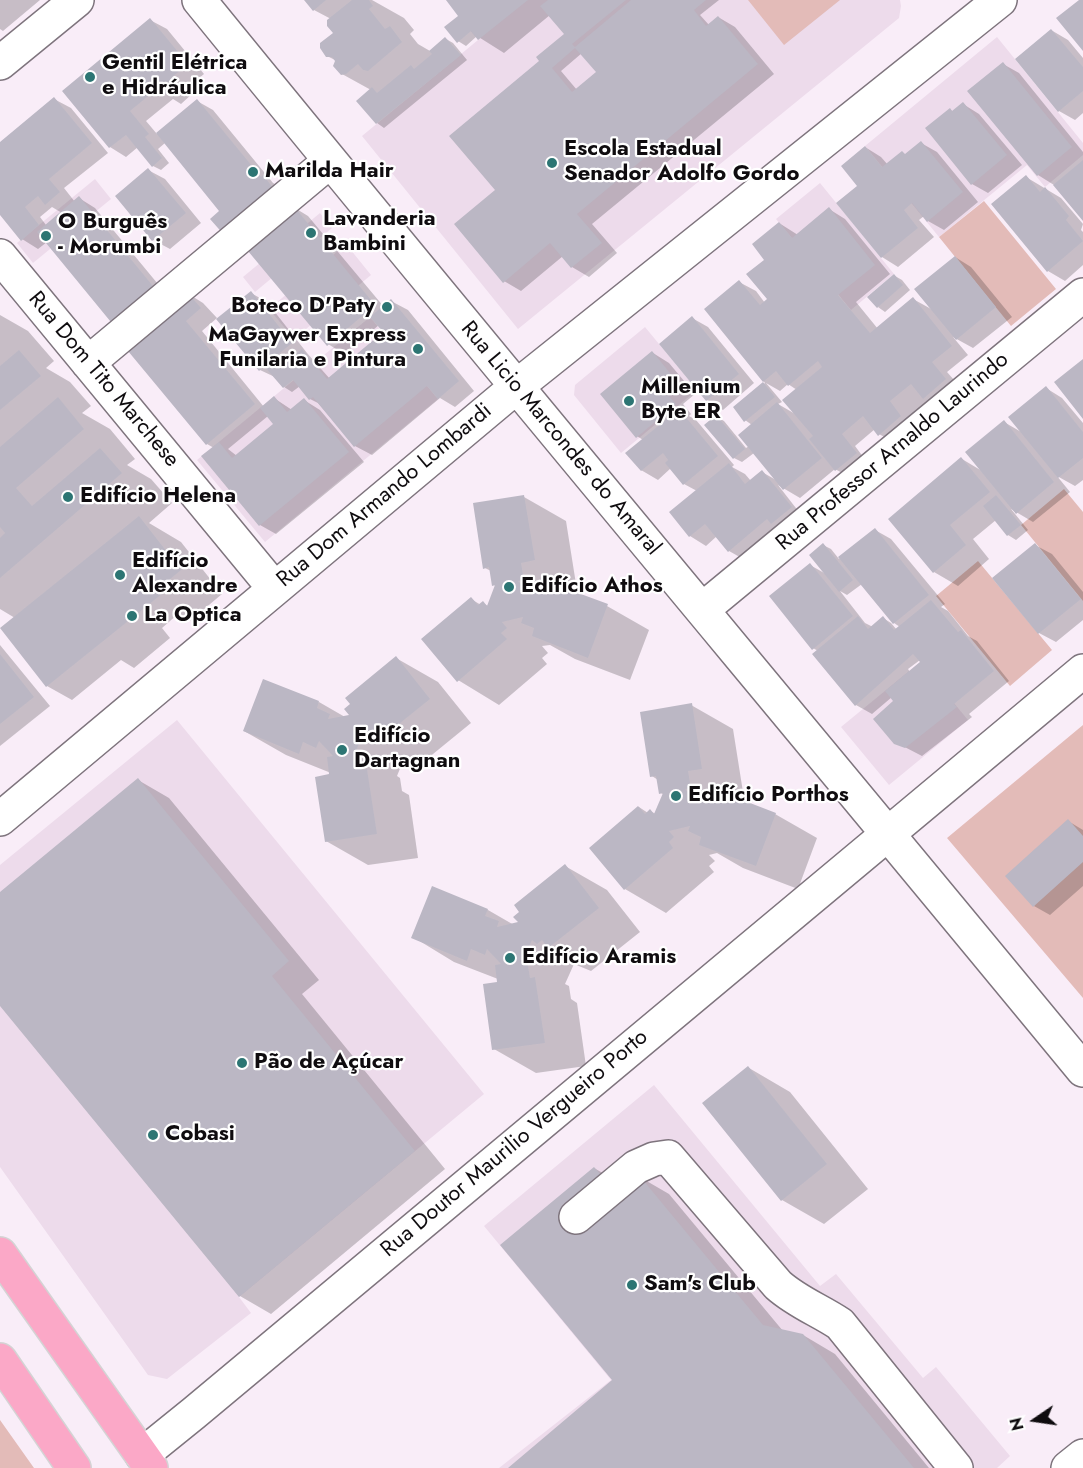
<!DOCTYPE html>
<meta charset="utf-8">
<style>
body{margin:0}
#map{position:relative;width:1083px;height:1468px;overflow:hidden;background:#f9edf8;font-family:Jost,sans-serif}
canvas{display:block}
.north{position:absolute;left:1005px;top:1390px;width:60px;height:60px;-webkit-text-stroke:4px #fff;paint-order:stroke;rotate:257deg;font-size:16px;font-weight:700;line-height:24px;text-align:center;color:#0f0c0f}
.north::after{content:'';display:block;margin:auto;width:21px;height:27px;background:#0f0c0f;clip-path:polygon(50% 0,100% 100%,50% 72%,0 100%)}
</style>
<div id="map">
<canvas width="1083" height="1468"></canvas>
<div class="north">N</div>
</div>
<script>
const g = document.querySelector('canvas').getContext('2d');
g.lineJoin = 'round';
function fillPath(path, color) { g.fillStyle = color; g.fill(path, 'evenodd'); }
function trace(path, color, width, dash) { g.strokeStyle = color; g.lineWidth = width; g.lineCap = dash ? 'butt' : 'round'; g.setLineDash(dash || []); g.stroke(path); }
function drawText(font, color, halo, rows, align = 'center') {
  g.font = font + ' Jost,sans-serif'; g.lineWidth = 4.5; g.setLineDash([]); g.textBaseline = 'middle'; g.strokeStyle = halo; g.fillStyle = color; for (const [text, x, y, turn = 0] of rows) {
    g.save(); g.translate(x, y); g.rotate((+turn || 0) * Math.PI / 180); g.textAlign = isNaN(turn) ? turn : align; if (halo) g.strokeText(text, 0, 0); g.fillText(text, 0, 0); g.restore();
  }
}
fillPath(new Path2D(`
 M446,0h454l1,6 -2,12 -381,311 -156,-193 116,-96z
 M997,37l86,106v12l-38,32 -18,-22 -88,72 -74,-91z
 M95,179l16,20 -78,64 -16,-20z
 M820,183l74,91 -43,36 -75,-91z
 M320,213l12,15 -77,64 -12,-15z
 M346,244l25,31 -77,64 -25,-30z
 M370,317l68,82 -173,143 -68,-82z
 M645,327l52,63 -76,63 -47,-58 1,-10z
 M920,662l48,58 -79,65 -48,-58z
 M177,720l307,374 -245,203 12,16 -84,66 -19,-4 -148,-208v-302z
 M654,1085l166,201 16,-12 87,104 13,-11 74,89 -13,12h-498l112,-88 -127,-154z`), '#eddbeb');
fillPath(new Path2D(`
 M748,0h92l-56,45z
 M984,201l72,88 -45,37 -72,-89z
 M1064,489l19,23v89l-62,-76z
 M978,561l74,89 -42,36 -74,-90z
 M1083,725v273l-136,-160z
 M0,1420l34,48h-34z`), '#e3bbb8');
fillPath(new Path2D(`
 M0,0h40l-37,31 -3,-2z
 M306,0h66l32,18 10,12 -4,4 8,10 12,7 16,-12 7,4 14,17 -83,68 -7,-5 -6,-33 -29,-16 -5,-13 -10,-5 8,-23 -4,-14 -17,-9z
 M448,0h271l-19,15 9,10 9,-8 17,10 39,47 -182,150 25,29 -28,24 -17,-10 -9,-11 -42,35 -17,-10 38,-221 24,-26 -16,-19 -46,38 -27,-17 -11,10 -8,-5 6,-20zM582,53l16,20 -21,17 -16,-19z
 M150,20l17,9 37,45 -17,14 5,6 -11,10 -8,-5 -27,22 11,13 40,-33 16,9 60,73 6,3 11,19 18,11 76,91 7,-6 17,9 66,81 -19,16 -15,-9 -68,57 -17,-9 -37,-43 -8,-4 -10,-13 -8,6 -8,-5 -7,-9 -17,-8 -9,-77 16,9 40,51 23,26 55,-47 -6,-7 -35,29 -16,-10 -163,-201 -7,6 11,14 -8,7 -8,-4 -15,-19 -12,10 -16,-10z
 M1051,30l17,10 15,18v55l-8,7 -16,-9z
 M1003,64l16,9 64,79v67l-29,-34 -16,-10z
 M54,99l17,9 37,45 -44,35 11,14 4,-4 16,10 77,93 -125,-59 -9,7 -16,-10 -22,-26v-69zM52,207l10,6 -16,12 -6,-8z
 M963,104l16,10 43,51 -34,28 -16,-9 -22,-75 3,3z
 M921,143l16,9 41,50 -34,28 -16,-9 -4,-5 -5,4 15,17 -36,30 -16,-10 -44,-54 21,-17 6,-39 16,10 7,8 18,-10z
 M148,170l17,9 36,44 -31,26 -17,-9z
 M1026,177l35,21 22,26 -2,6 2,2v33l-18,16 -17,-10 -55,-67z
 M829,209l16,10 45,55 -34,28 22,27 35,-30 20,11 22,-53 16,10 41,50 -39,31 -20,-11 15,18 -21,17 15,17 -58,59 -25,-14 -4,-5 -20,17 9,12 -20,16 -9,-5 -35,29 -22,-13 21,27 -54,48 -16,-9 -12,-15 -11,10 -16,-10 -19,-24 26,-21 -13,-7 -13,-16 -13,12 -17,-10 2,-30 -6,-4 16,-83 16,10 26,31 -12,10 8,10 -2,2 7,4 38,45 -2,2 13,7 6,7 11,-9 14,8 -22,-27 -12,9 -8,-4 -17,-41 7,4 22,27 3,-2 3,-21 -7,-5 -10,-13 30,-24 -59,-73 33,-28 17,9 9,12 4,-3 -3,-40 13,-37 19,12zM766,383l14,8 8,-7 9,6v25l-19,-11 4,-2z
 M895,276l7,4 8,10 -25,22 -7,-5z
 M187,293l16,10 14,15 -15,13 62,76 10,-9 18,12 12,-10 16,10 44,52 -88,72 -16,-9 -46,-77 -7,-4 -82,-99zM268,416l7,8 -38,32 -9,-7z
 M0,315l28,16 26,30 -8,7 24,14 21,24 -9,7 28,16 25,30 -8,6 24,14 21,24 -23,20 32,19 41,52 -32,27 -12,-7 -16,14 8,10 -36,30 -13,-8 -49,40 -25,-14 -45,-57 13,-11 -15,-9z
 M692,318l16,9 46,56 -31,27 -16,-10z
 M1046,388l16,10 21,25v57l-8,6 -18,-10 13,16 -37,30 -22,-13 17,21 -12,10 -8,-5 -12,-15 -23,19 16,20 -31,27 -24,-14 28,-113 20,12 22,-49 19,11z
 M524,497l42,24 10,63 -14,2 1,3 44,17 42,24 -19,50 -55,-21 -25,-14 -8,1 6,7 -6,5 5,6 -48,41 -41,-25 13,-81 10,6 2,-2 5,3 8,-20 -3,-1 -2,-14 -6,-3z
 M875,530l16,9 54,65 -4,3 7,4 20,25 9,5 32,40 -40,33 3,3 -50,39 -27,-14v-40l-3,-5 -20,17 -16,-9 -38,-54 -5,-3 -3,-83 16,9 -3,-29 8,4 8,10zM862,584l32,39 6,4 -3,3 -6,-7 -8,-5 -10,9 -8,-4 -25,-32 7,4zM920,660l2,2 -12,10 -2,-3z
 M1035,545l17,9 31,38v28l-27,22 -17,-9z
 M0,645l50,61 -50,40z
 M396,658l42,24 33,41 -49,40 -17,-7 -8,20 3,2 2,13 7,4 9,63 -50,7 -42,-24 5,-68 -45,-18 -42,-24 75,-29 26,15 7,-1z
 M691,705l42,24 10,63 -18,3 50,19 42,24 -19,51 -55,-21 -26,-15 -8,2 6,6 -6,5 5,6 -48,41 -41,-24 14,-82 9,6 2,-2 6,3 8,-19 -3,-2 -3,-13 -6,-4z
 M138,780l31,18 150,182 -17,14 143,175 -174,145 -31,-18 -240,-294v-109z
 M1068,821l15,9v56l-33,29 -16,-9z
 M565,866l42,24 33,42 -49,39 -17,-7 -9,20 4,2 2,13 6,4 9,63 -50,7 -42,-24 4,-70 -44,-17 -41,-25 20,-49 55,22 26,15 7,-2z
 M749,1068l41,24 78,97 -44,35 -42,-24z
 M594,1168l31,18 13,-10 31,18 114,137 20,4 32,19 94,114h-419l104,-88z`), '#0003');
fillPath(new Path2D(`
 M304,0h22l-13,11z
 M352,0h17l4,6 -4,3 16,20 5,-3 12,16 -34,29 -5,-1 -5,-6 -12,10 -5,1 -8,-9 2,-5 -3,-4h-6l-6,-9v-5l13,-10 -6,-7v-6z
 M446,0h82l-50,40 -7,-9 -14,12 -13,-16 14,-11z
 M548,0h78l-54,44 3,3 56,-47h75l-12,10 12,16 12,-10 40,48 -181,150 25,29 -31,25 -21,-25 -47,40 -49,-59 41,-34 -46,-54 90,-75 -3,-4 28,-23 -24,-28zM575,48l21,24 -24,20 -20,-24z
 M1079,0h4v51l-27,-33z
 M150,18l38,46 -17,14 6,6 -13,11 -6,-7 -28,23 19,23 -4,3 17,21 -10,9 -26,-32 -17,13 -47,-57z
 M1051,29l32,38v24l-25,21 -43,-53z
 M445,37l16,18 -85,69 -20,-23 16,-14 5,6 34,-28 3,4 18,-15 -3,-3z
 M1003,62l69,85 -35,29 -70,-85z
 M54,97l38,46 -43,36 11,13 -15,13 -7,-9 -13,11 14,18 -18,16 -21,-26v-73z
 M197,99l64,78 2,-2 14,18 -52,43 -15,-17 9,-8 -63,-78z
 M963,102l44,53 -36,30 -46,-57 25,-20 2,3z
 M921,141l42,51 -36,30 -15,-19 -8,7 14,18 -37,30 -45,-55 21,-17 -16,-20 24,-20 17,21 20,-16 3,3z
 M1083,160v61l-30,-36z
 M148,168l38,45 -34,28 -37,-45z
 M1026,175l14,17 5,-5 24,29 -3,4 17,21 -36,31 -56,-68z
 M79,196l78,95 -42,36 -78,-95z
 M292,204l83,101 -48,41 -84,-101z
 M829,207l46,58 -37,30 32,38 43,-36 39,49 -20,16 14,17 -23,20 -12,-15 -21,17 11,15 -23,20 -15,-20 -21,18 15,19 -22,18 -26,-32 4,-3 -31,-36 40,-33 -4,-6 -30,25 -12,-15 -13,11 -59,-73 35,-29 21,25 7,-6 -21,-25 18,-14 -12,-16 27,-22 13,16z
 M955,256l41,51 -40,33 -42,-51z
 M894,274l9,11 -26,23 -10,-11z
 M251,291l41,52 -17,14 7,9 20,-17 25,30 56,-47 -13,-15 21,-18 68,82 -21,18 -11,-13 -73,61 -41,-50 -4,3 -16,-20 -10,8 -19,-22 -5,5 -43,-52z
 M187,292l14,16 -15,13 69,83 -49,41 -83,-100z
 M692,316l47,58 -33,27 -47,-57z
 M19,350l22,26 -41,34v-44z
 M652,351l27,33 -12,10 9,10 -40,34 -36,-44z
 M1083,359v60l-29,-37z
 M763,382l12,15 -31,25 -11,-15z
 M1046,386l37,46v26l-25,20 -50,-61z
 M274,396l13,16 17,-14 45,54 -90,74 -58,-70 18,-14 13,16 41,-34 -13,-16z
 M58,397l26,32 -68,59 16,18 68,-58 22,25 -122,105v-40l5,-5 -5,-6v-80z
 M777,402l45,56 -39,32 -45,-55z
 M679,409l39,47 -35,29 -18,-22 3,-3 -5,-7 -22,18 -16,-18z
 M716,415l29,34 -12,10 -29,-34z
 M1004,420l50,62 -38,32 -51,-62z
 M961,457l29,35 -40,33 16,20 -33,28 -45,-54z
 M729,463l16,21 17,-14 30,37 -21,17 -4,-5 -39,33 -23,-28 -16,13 -20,-25z
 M524,495l11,65 -14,3 3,17 -6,1 14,14 2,-6 13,6 4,-12 57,21 -20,54 -56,-22 2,-8 -13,-5 2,-6 -21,5 5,6 -6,5 6,6 -50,43 -36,-43 50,-42 7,8 5,-4 4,5 8,-21 -3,1 -3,-19 -6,2 -10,-66z
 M996,495l25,30 -14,11 -24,-30z
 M139,516l42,54 -12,10 4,5 -127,102 -46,-59z
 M875,528l54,67 -36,29 -55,-67z
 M823,543l30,37 -14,12 -30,-37z
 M1035,543l46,56 -43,35 -46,-56z
 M810,563l43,53 -41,34 -43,-54z
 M931,600l27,32 3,-2 33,41 -40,33 3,3 -52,41 -11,-4 -21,-25 20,-18 -8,-10 35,-29 -7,-8 -58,52 -43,-52 46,-38 10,13 15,-13 11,14z
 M0,654l34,43 -34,27z
 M396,656l34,43 -51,41 -6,-8 -5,4 -4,-4 -9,21 4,-1 3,18 5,-1 10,65 -52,8 -10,-65 14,-3 -2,-17 6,-1 -14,-15 -3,7 -13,-6 -4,12 -56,-23 20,-52 56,22 -2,7 13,6 -2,5 21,-4 -5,-6 6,-5 -5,-6z
 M692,703l10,66 -14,2 3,17 -6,1 14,15 2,-7 14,6 4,-12 57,22 -20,53 -57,-21 2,-8 -13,-6 2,-5 -21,5 5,6 -5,5 4,6 -49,42 -35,-42 49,-42 7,8 5,-5 4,5 9,-21 -4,1 -3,-18 -6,1 -10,-65z
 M138,778l151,183 -17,15 143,175 -176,146 -239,-291v-114z
 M1068,819l15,17v26l-50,45 -28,-31z
 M565,864l34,44 -51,40 -6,-8 -5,4 -5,-4 -9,20h4l3,18 5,-1 10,66 -53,7 -9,-66 14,-2 -2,-17 6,-1 -14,-15 -2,6 -14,-6 -4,12 -56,-23 21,-52 56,23 -3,7 14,5 -2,6 21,-5 -5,-5 6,-5 -5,-7z
 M748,1066l79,98 -46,37 -79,-98z
 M594,1167l15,17 29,-10 125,151 40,9 111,134h-406l104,-88 -112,-135z`), '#bbb7c4');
const minor = new Path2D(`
 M199,0c292,359 590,713 884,1070
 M0,63l77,-63
 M0,256l274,332
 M88,363l242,-202
 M703,609l380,-314
 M0,819l516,-432 484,-387
 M576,1217l60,-50 18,-8 14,-2 110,128c19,17 41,25 62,39l116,144
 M142,1455l52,-42 889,-742
 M1068,1468l15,-12`);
const highway = new Path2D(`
 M0,1254l151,214
 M0,1360l74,108`);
trace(minor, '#7e747d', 36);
trace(highway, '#d4d3d4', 36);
trace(minor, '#fff', 33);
trace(highway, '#fba8c7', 33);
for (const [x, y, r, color] of [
 [90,77,6,"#2c7573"],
 [552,163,6,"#2c7573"],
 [253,172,6,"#2c7573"],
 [311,233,6,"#2c7573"],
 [46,236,6,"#2c7573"],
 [387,307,6,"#2c7573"],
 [418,349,6,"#2c7573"],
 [629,401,6,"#2c7573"],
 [68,497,6,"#2c7573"],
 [120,575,6,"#2c7573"],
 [509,587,6,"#2c7573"],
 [132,616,6,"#2c7573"],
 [342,750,6,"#2c7573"],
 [676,796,6,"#2c7573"],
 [510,958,6,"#2c7573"],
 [242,1063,6,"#2c7573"],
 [153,1135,6,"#2c7573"],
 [632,1285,6,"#2c7573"]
]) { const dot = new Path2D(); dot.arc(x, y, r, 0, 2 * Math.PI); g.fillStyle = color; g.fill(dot); trace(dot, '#fff', 2); }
drawText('bold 22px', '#0f0c0f', '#fff', [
 ["Gentil Elétrica",102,64],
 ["e Hidráulica",102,89],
 ["Escola Estadual",564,150],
 ["Senador Adolfo Gordo",564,175],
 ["Marilda Hair",265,172],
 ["Lavanderia",323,220],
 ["Bambini",323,245],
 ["O Burguês",58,223],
 ["- Morumbi",58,248],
 ["Boteco D'Paty",375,307,"right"],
 ["MaGaywer Express",406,336,"right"],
 ["Funilaria e Pintura",406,361,"right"],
 ["Millenium",641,388],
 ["Byte ER",641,413],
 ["Edifício Helena",80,497],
 ["Edifício",132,562],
 ["Alexandre",132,587],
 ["Edifício Athos",521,587],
 ["La Optica",144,616],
 ["Edifício",354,737],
 ["Dartagnan",354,762],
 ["Edifício Porthos",688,796],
 ["Edifício Aramis",522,958],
 ["Pão de Açúcar",254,1063],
 ["Cobasi",165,1135],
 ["Sam's Club",644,1285]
], 'left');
drawText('22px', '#0f0c0f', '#fff', [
 ["Rua Dom Tito Marchese",103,380,50],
 ["Rua Licio Marcondes do Amaral",560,439,50],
 ["Rua Professor Arnaldo Laurindo",893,452,-40],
 ["Rua Dom Armando Lombardi",385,496,-40],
 ["Rua Doutor Maurilio Vergueiro Porto",515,1144,-40]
]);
</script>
